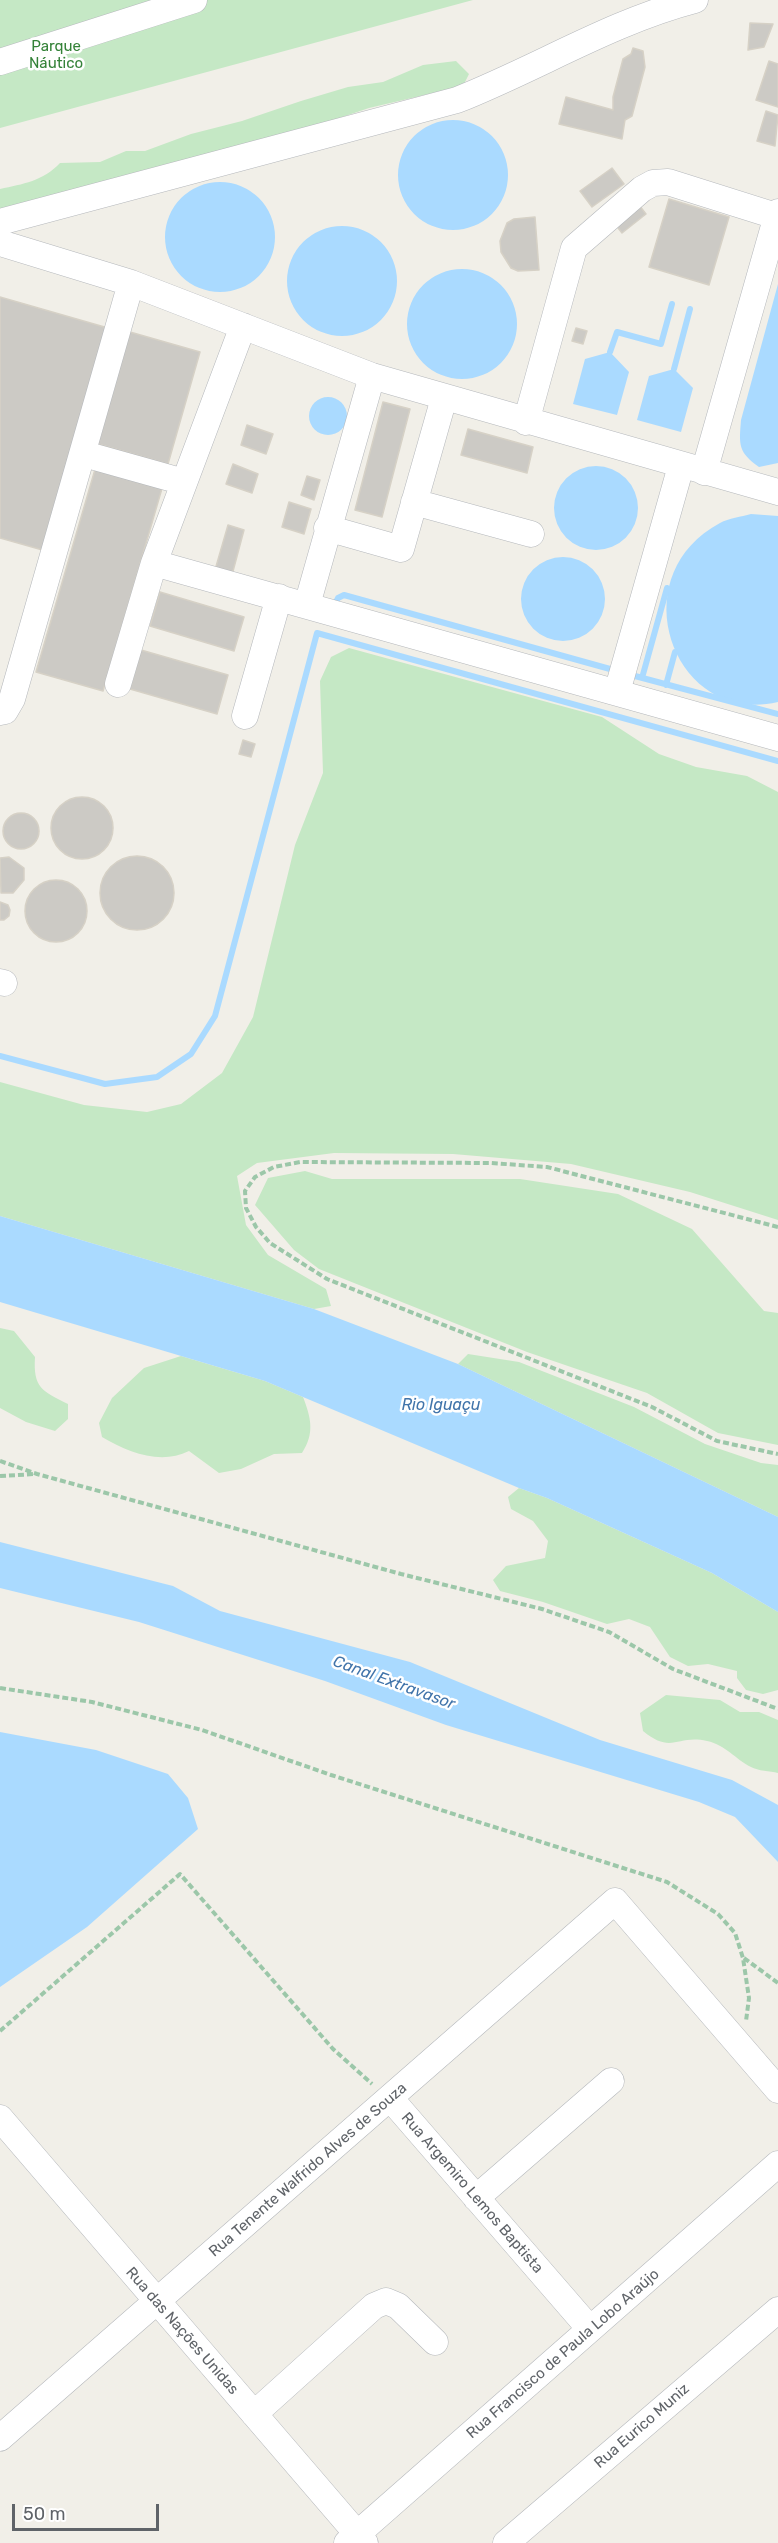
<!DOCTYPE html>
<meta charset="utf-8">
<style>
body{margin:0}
#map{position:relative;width:778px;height:2543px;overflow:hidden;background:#f1efe8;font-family:Rubik,sans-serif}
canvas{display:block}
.scale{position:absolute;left:12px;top:2504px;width:147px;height:27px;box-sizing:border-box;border:3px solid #5f6368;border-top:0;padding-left:8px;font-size:18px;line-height:21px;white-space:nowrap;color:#5f6368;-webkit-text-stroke:4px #fff;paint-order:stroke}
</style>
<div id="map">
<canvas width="778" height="2543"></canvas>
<div class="scale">50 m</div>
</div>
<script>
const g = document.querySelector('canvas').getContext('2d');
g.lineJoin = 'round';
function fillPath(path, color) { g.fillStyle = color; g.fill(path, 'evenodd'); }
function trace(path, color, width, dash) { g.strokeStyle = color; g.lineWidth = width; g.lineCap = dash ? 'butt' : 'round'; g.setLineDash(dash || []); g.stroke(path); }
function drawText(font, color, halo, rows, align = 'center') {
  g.font = font + ' Rubik,sans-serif'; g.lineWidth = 5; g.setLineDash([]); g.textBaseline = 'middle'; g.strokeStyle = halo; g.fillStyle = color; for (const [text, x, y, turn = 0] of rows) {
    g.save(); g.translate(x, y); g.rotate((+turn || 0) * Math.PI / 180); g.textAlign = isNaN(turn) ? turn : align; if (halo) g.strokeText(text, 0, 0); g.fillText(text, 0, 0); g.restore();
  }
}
fillPath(new Path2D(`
 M0,0h473l-473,128z
 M456,61l13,13 -6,12 -94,22 -95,32 -274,75v-26c23,-5 43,-8 60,-26l40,-1 26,-11h19l46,-17 51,-13 59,-20 47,-14 35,-5 40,-17z
 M349,648l253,69 57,37 37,13 51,9 31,16v428l-88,-28 -119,-28 -118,-10 -119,-1 -77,10 -20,13 9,49 22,30 58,34 5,17 -17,3 -314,-93v-134l84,23 63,7 34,-8 41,-31 31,-56 42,-172 28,-72 -3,-92 11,-24z
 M305,1171l27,8h188l98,15 74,35 72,82 14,2v132l-60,-12 -71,-40 -120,-41 -208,-83 -25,-19 -39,-45 13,-27z
 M0,1328l14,3 21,26c-2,31 7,34 33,47v15l-13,12 -29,-9 -26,-14z
 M468,1354l51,8 115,45 71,37 56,19 17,2v52l-320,-153z
 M181,1356l84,25 38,16c8,21 12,36 -1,56l-28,1 -33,15 -22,4 -30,-22c-28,14 -60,2 -87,-14l-3,-14 13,-25 32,-30z
 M519,1488l28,10 165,75 66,39v78l-15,4 -17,-4 -9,-12v-7l-29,-7 -20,2 -18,-9 -20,-30 -21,-8 -22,5 -64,-22 -43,-11 -7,-11 13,-14 39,-8 3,-17 -15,-20 -22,-12 -3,-12z
 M666,1695l54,5 20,12h19l19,8v53c-8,-2 -20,-2 -27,-6 -16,-8 -25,-22 -44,-26 -30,-7 -35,14 -64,-10l-3,-18z`), '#c5e8c5');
fillPath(new Path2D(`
 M398 175a55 55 0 1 1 110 0a55 55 0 1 1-110 0Z
 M165 237a55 55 0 1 1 110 0a55 55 0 1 1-110 0Z
 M287 281a55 55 0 1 1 110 0a55 55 0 1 1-110 0Z
 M407 324a55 55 0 1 1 110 0a55 55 0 1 1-110 0Z
 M778,284v179l-19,4c-21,-15 -20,-22 -18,-47z
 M610,352l19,20 -12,43 -44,-11 12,-45z
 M674,369l19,19 -12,44 -44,-12 12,-44z
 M309 416a19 19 0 1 1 38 0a19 19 0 1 1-38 0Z
 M554 508a42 42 0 1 1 84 0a42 42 0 1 1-84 0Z
 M751,514l27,2v186c-104,25 -159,-125 -58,-179 9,-5 21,-6 31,-9z
 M521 599a42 42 0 1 1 84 0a42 42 0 1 1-84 0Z
 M0,1216l314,93 144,55 320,153v95l-66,-39 -165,-75 -28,-10 -254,-107 -265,-79z
 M0,1542l173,44 47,25 190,51 190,78 132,40 46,25v57l-43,-45 -36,-15 -253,-77 -121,-44 -186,-59 -139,-34z
 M0,1732l96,18 72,24 20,24 10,31 -111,98 -87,60z`), '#aadaff');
trace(new Path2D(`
 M610,352l7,-20 44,12 11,-40
 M674,369l16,-60
 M335,604l3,-6 6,-3 266,74
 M635,676l143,38
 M642,678l25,-90
 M666,685l9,-33
 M0,1056l105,28 52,-7 34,-23 24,-38 102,-383 461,128`), '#aadaff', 6);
const building = new Path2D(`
 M750,23l23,1 -9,23 -16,3z
 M633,48l10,3 2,16 -13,49 -7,4 -3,19 -63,-15 7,-27 47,13v-13l10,-38 8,-5z
 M769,61l9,3v43l-22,-7z
 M766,111l12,4 -3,31 -18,-5z
 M612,168l12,16 -32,23 -12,-16z
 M669,199l60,18 -20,68 -60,-18z
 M639,205l7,9 -24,19 -7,-9z
 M535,217l4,53 -21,1 -7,-3 -10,-16 -1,-11 7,-18 7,-4z
 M0,297l108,31 -62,223 -46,-13z
 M576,328l11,3 -4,13 -11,-3z
 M130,332l70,20 -32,112 -70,-20z
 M383,402l27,7 -28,108 -27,-7z
 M247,425l26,9 -7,20 -25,-9z
 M468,429l65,18 -6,26 -66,-18z
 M233,464l25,10 -6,19 -26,-9z
 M96,466l67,19 -60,206 -67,-19z
 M307,476l13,4 -6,20 -13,-5z
 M289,502l22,7 -7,25 -22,-7z
 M228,525l16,5 -12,45 -17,-5z
 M160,592l84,25 -10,34 -84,-25z
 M141,650l87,25 -11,39 -87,-25z
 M243,740l12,4 -4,13 -12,-3z
 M51 828a31 31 0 1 1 62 0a31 31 0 1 1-62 0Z
 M3 831a18 18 0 1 1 36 0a18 18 0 1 1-36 0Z
 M100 893a37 37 0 1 1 74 0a37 37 0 1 1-74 0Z
 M9,857l15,11v12l-11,13h-12l-1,-35z
 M25 911a31 31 0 1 1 62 0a31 31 0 1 1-62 0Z
 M0,902l8,3 2,5 -1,6 -5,4h-4z`);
fillPath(building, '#cccac5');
trace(building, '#d6d1c6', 1.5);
const minor = new Path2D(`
 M0,62l194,-62
 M0,222l457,-122c81,-32 154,-78 238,-100
 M0,243l131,40 241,93 406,116
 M526,422l48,-174 68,-59 11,-6 15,-1 108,34
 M84,454l100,28
 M704,472l74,-260
 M414,502l117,32
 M327,528l74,21 43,-151
 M154,563l624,175
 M307,605l65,-229
 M118,684l36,-121 89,-237
 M617,692l64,-226
 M0,712l5,-1 7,-12 119,-416
 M245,716l34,-119
 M0,982l4,1
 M390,2098l200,231
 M0,2118l365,425
 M476,2198l135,-117
 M254,2414l120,-108 12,-5 12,5 37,36
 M0,2438l615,-537 163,189
 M347,2543l431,-379
 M506,2543l272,-233`);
trace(minor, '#b5b8bc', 27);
trace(new Path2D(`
 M778,1227l-231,-60 -56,-4 -191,-1 -26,5 -19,10 -10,14 1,17 10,19 14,16 57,36 325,128 65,34 61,13
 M0,1461l37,13 364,100 141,35 67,23 64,37 105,40
 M0,1476l35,-2
 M0,1688l92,14 110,28 129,45 336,107 51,32 17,19 8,25 6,40 -3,23
 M744,1958l34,25
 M0,2031l180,-157 153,175 39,35`), '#9cc7a9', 4, [6, 3]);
trace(minor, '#fff', 26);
drawText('15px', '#348238', '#fff', [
 ["Parque",56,47],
 ["Náutico",56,64]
]);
drawText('15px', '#5f6368', '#fff', [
 ["Rua Tenente Walfrido Alves de Souza",308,2170,-41],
 ["Rua Argemiro Lemos Baptista",472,2193,49],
 ["Rua das Nações Unidas",182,2331,49],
 ["Rua Francisco de Paula Lobo Araújo",563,2354,-41],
 ["Rua Eurico Muniz",642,2426,-41]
]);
drawText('italic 16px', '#4174aa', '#fff', [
 ["Rio Iguaçu",441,1405],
 ["Canal Extravasor",394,1683,20]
]);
</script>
